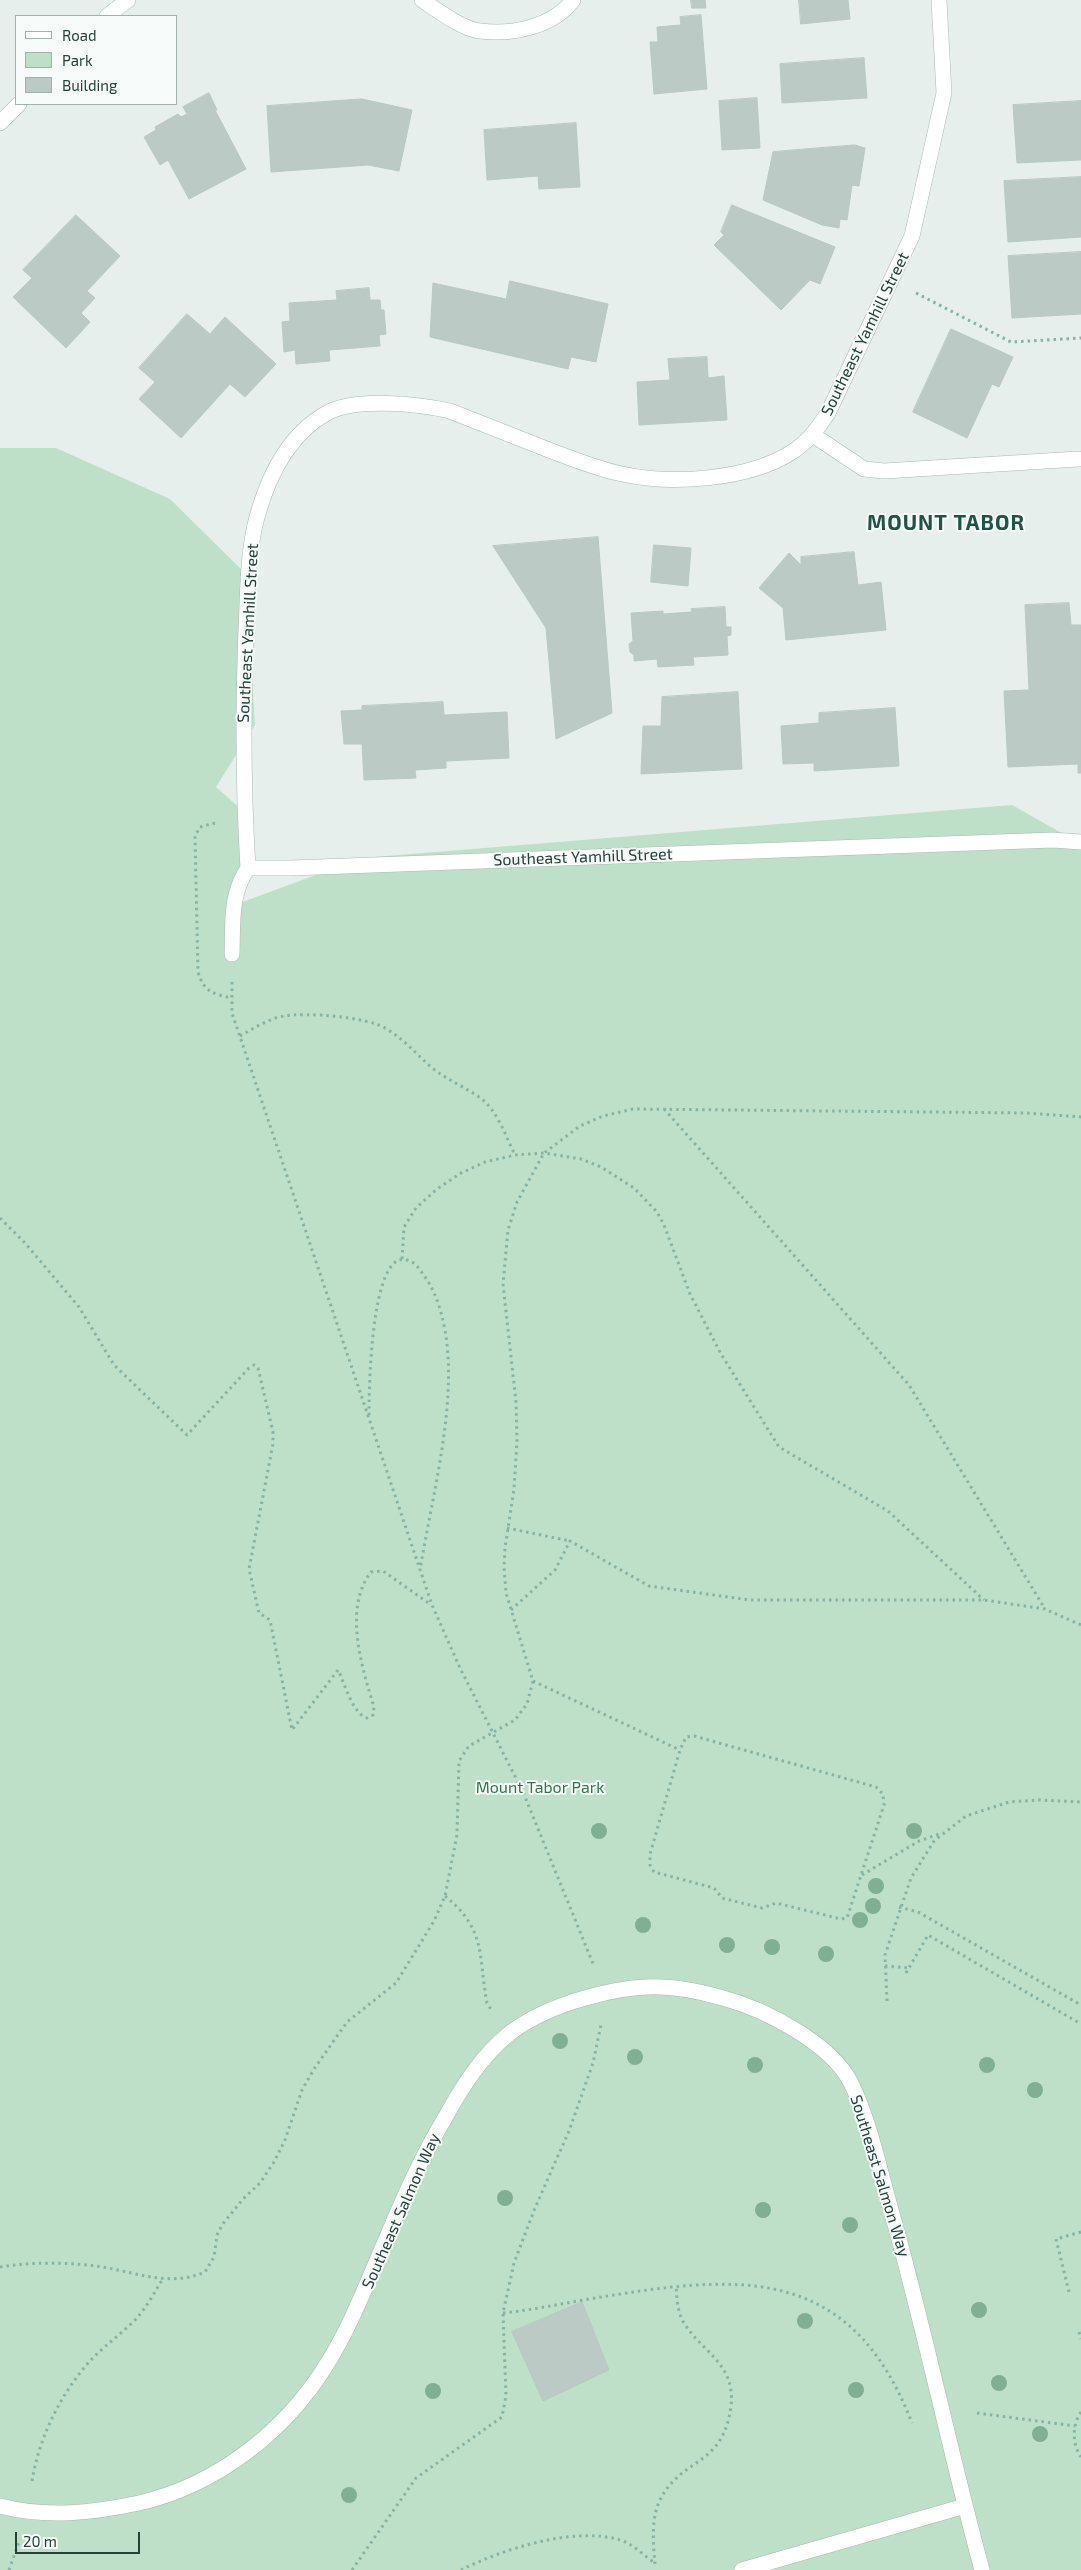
<!DOCTYPE html>
<style>
body{margin:0}
#map{position:relative;width:1081px;height:2570px;overflow:hidden;background:#e6efeb;font-family:"Exo 2",sans-serif}
canvas{display:block}
.legend{position:absolute;left:15px;top:15px;width:162px;height:90px;box-sizing:border-box;background:#f7fbf9;border:1px solid #a3b1ad;margin:0;padding:6px 9px;list-style:none;font-size:15px;color:#24423a}
.legend li{display:flex;align-items:center;gap:10px;height:25px}
.legend b{width:25px;border:1px solid #a3b1ad}
.scale{position:absolute;left:15px;top:2532px;width:125px;height:22px;box-sizing:border-box;border:2px solid #24423a;border-top:0;padding-left:6px;font-size:15px;line-height:18px;white-space:nowrap;color:#24423a;-webkit-text-stroke:4px #f7fbf9;paint-order:stroke}
</style>
<div id="map">
<canvas width="1081" height="2570"></canvas>
<ul class="legend">
<li><b style="height:6px;background:#fff"></b>Road</li>
<li><b style="height:14px;background:#bfe0c8"></b>Park</li>
<li><b style="height:14px;background:#bbcac4"></b>Building</li>
</ul>
<div class="scale">20 m</div>
</div>
<script>
const g = document.querySelector('canvas').getContext('2d');
g.lineJoin = 'round';
function fillPath(path, color) { g.fillStyle = color; g.fill(path, 'evenodd'); }
function trace(path, color, width, dash) { g.strokeStyle = color; g.lineWidth = width; g.lineCap = dash ? 'butt' : 'round'; g.setLineDash(dash || []); g.stroke(path); }
function drawText(font, color, halo, rows, align = 'center') {
  g.font = font + ' "Exo 2",sans-serif'; g.lineWidth = 4; g.setLineDash([]); g.textBaseline = 'middle'; g.strokeStyle = halo; g.fillStyle = color; for (const [text, x, y, turn = 0] of rows) {
    g.save(); g.translate(x, y); g.rotate((+turn || 0) * Math.PI / 180); g.textAlign = isNaN(turn) ? turn : align; if (halo) g.strokeText(text, 0, 0); g.fillText(text, 0, 0); g.restore();
  }
}
fillPath(new Path2D(`
 M0,448h56l114,51 75,74 10,152 -39,62 35,31 -14,86 125,-46 650,-53 69,39v1726h-1081z`), '#bfe0c8');
const building = new Path2D(`
 M691,0h14l1,8h-14z
 M799,0h49l2,19 -49,5z
 M701,15l6,74 -53,5 -4,-52h8l-1,-15 24,-2 -1,-8z
 M864,58l3,40 -85,5 -2,-39z
 M209,93l8,17h-2l31,59 -57,30 -21,-39 -8,5 -16,-28 12,-7 -1,-3 23,-13 3,3 6,-3 -4,-7z
 M757,98l3,50 -38,2 -3,-49z
 M362,99l50,11 -13,61 -31,-6 -97,7 -4,-66z
 M1081,101v59l-64,3 -4,-58z
 M576,123l4,64 -41,2 -1,-13 -51,4 -3,-50z
 M855,145l10,3 -6,38 -7,-1 -5,35 -7,-1 -1,9 -17,-3 -59,-25 10,-48z
 M1081,177v60l-73,5 -4,-61z
 M732,205l103,42 -15,37 -10,-4 -29,30 -67,-65 10,-10 -3,-3z
 M76,215l44,41 -33,35 8,7 -14,15 9,9 -24,26 -53,-51 19,-19 -9,-8z
 M1081,252v62l-69,4 -4,-62z
 M510,281l98,23 -12,58 -25,-5 -3,12 -138,-32 3,-54 73,16z
 M369,288l1,12h10l1,10h3l2,24 -7,1 1,11 -51,4 1,11 -34,3 -1,-14 -11,2 -2,-30 8,-1 -1,-18 48,-3 -1,-9z
 M187,314l23,20 15,-17 51,47 -31,33 -15,-13 -49,54 -42,-39 16,-17 -16,-14z
 M951,329l62,28 -14,30 -7,-3 -25,54 -54,-26z
 M707,357l1,21 16,-2 3,44 -88,5 -2,-43 33,-2 -2,-21z
 M598,537l14,176 -56,26 -10,-111 -53,-82z
 M654,545l37,3 -3,38 -37,-4z
 M854,552l4,33 23,-3 5,48 -100,10 -3,-32 -24,-20 30,-35 12,12v-8z
 M1069,603l2,22h10v148h-3v-9l-70,3 -4,-76 25,-1 -4,-85z
 M725,607l1,20h5v8l-4,1 1,19 -35,2 1,8 -36,2 -1,-8 -23,2v-6l-4,-3 -1,-8 4,-3 -2,-28 32,-2v3l29,-2 -1,-3z
 M738,692l4,77 -101,5 2,-48h18l1,-29z
 M443,702l1,13 63,-3 2,46 -63,3v7l-31,2 1,8 -52,2 -2,-36h-18l-3,-33 21,-1v-4z
 M895,708l4,58 -85,5v-8l-31,1 -2,-38 38,-3v-10z
 M582,2302l27,68 -66,31 -31,-69z`);
fillPath(building, '#bbcac4');
trace(building, '#b8c9c2', 1);
const minor = new Path2D(`
 M422,0c15,10 40,29 58,31 32,4 73,-4 93,-31
 M107,16l21,-16
 M0,123l19,-19
 M813,435l51,34 20,2 194,-12
 M248,868c-5,-80 -5,-158 -2,-238 2,-38 1,-76 11,-113 11,-40 32,-83 70,-104 28,-16 92,-9 123,-2 33,13 66,26 99,39 24,9 48,19 73,24 49,11 127,6 170,-22 16,-10 26,-24 36,-39l84,-177 32,-143 -5,-93
 M248,868h43l762,-28 28,2
 M232,954c1,-31 -2,-60 16,-86
 M0,2506c47,12 92,7 139,-3 78,-18 146,-71 188,-139 25,-40 41,-84 60,-127 17,-41 35,-81 58,-119 17,-31 37,-63 65,-85 21,-16 50,-28 75,-35 52,-15 86,-15 138,0 41,11 108,45 128,85 20,41 29,90 42,134 33,117 57,236 89,353
 M742,2570l223,-64`);
trace(minor, '#a8b8b2', 16);
trace(new Path2D(`
 M916,293l95,49 70,-4
 M215,823l-15,4 -5,9 3,136c6,20 15,22 34,26
 M232,982v31l200,592 28,63 63,124 71,174
 M240,1036c14,-8 28,-17 44,-20 22,-4 83,1 101,12 19,11 30,25 46,39 16,13 32,19 48,30 18,12 27,40 36,58
 M664,1109l245,276 136,224
 M0,1218l25,25 54,64 35,58 73,70 62,-67 5,-3 4,3 15,64v12l-24,125 10,44 11,7 22,110 46,-60c7,14 14,43 29,48l6,-3 1,-8c-12,-39 -31,-99 -3,-135l12,-1 47,33
 M402,1259l2,-32 12,-19 21,-19 24,-16 24,-11 30,-7 29,-2 37,6 20,8 33,21 23,24 7,13 26,69 31,60 58,93 109,64 96,89
 M369,1415c0,-27 2,-145 30,-155 6,-2 13,1 17,5 17,20 24,39 29,65 13,73 -13,166 -25,240
 M507,1528l63,13
 M511,1610l44,-40 15,-29 79,45 101,14h234l61,9 36,16
 M533,1681l147,69
 M694,1736l182,51 7,7 1,11 -37,113 -6,1 -65,-16 -14,5 -40,-10 -8,-10 -60,-16 -4,-7v-11l30,-104 6,-13z
 M862,1875l57,-34 23,-8
 M445,1896c42,34 33,60 42,107l5,8
 M899,1907l19,5 163,93
 M885,1966l26,2
 M906,1973l22,-38 153,89
 M887,2001l-2,-46 26,-77 23,-37 32,-25 43,-14 30,-2 42,2
 M0,2267c32,-5 64,-5 96,-1 37,5 73,22 109,6l9,-15 3,-22 5,-10 21,-26 17,-16 14,-21 11,-22 17,-50 12,-21 33,-47 49,-39 38,-62 11,-25 12,-61 2,-74 10,-15 46,-26 12,-16 6,-23 -27,-88 -2,-26 1,-19 9,-59 3,-48 -1,-39 -13,-118 5,-54 9,-28 27,-49 36,-27 23,-10 30,-7 394,4 54,4
 M1069,2292l-13,-53 25,-7
 M503,2313c29,-3 57,-9 86,-14 146,-24 260,-39 323,124
 M1079,2332l2,7
 M1081,2412c-9,13 -9,32 0,45
 M977,2413l98,13
 M32,2481c7,-43 28,-86 57,-119 13,-14 28,-25 42,-38 13,-12 22,-29 31,-44
 M655,2564c-2,-20 -4,-46 5,-64 22,-44 63,-32 71,-94 5,-42 -29,-54 -47,-83 -7,-11 -7,-25 -8,-37
 M9,2570l11,-31
 M352,2570l64,-92 86,-61 4,-21 -3,-83 11,-50 21,-55 34,-77 24,-68 8,-38
 M461,2570c42,-21 113,-44 159,-30 12,3 24,16 35,23`), '#86b3a5', 3, [2.5, 4]);
trace(minor, '#fff', 15);
g.fillStyle = '#80af93';
for (const [x, y] of [
 [599,1831],
 [914,1831],
 [876,1886],
 [873,1906],
 [860,1920],
 [643,1925],
 [727,1945],
 [772,1947],
 [826,1954],
 [560,2041],
 [635,2057],
 [755,2065],
 [987,2065],
 [1035,2090],
 [505,2198],
 [763,2210],
 [850,2225],
 [979,2310],
 [805,2321],
 [999,2383],
 [856,2390],
 [433,2391],
 [1040,2434],
 [349,2495]
]) { g.beginPath(); g.arc(x, y, 8, 0, 2 * Math.PI); g.fill(); }
drawText('16px', '#24423a', '#f7fbf9', [
 ["Southeast Yamhill Street",865,334,-64],
 ["Southeast Yamhill Street",248,633,-87],
 ["Southeast Yamhill Street",583,857,-2],
 ["Southeast Salmon Way",880,2176,73],
 ["Southeast Salmon Way",401,2211,-66]
]);
drawText('16px', '#2d7a4b', '#f7fbf9', [
 ["Mount Tabor Park",540,1788]
]);
g.letterSpacing = '1px';
drawText('bold 21px', '#1f5548', '#f7fbf9', [
 ["MOUNT TABOR",946,523]
]);
g.letterSpacing = '0px';
</script>
